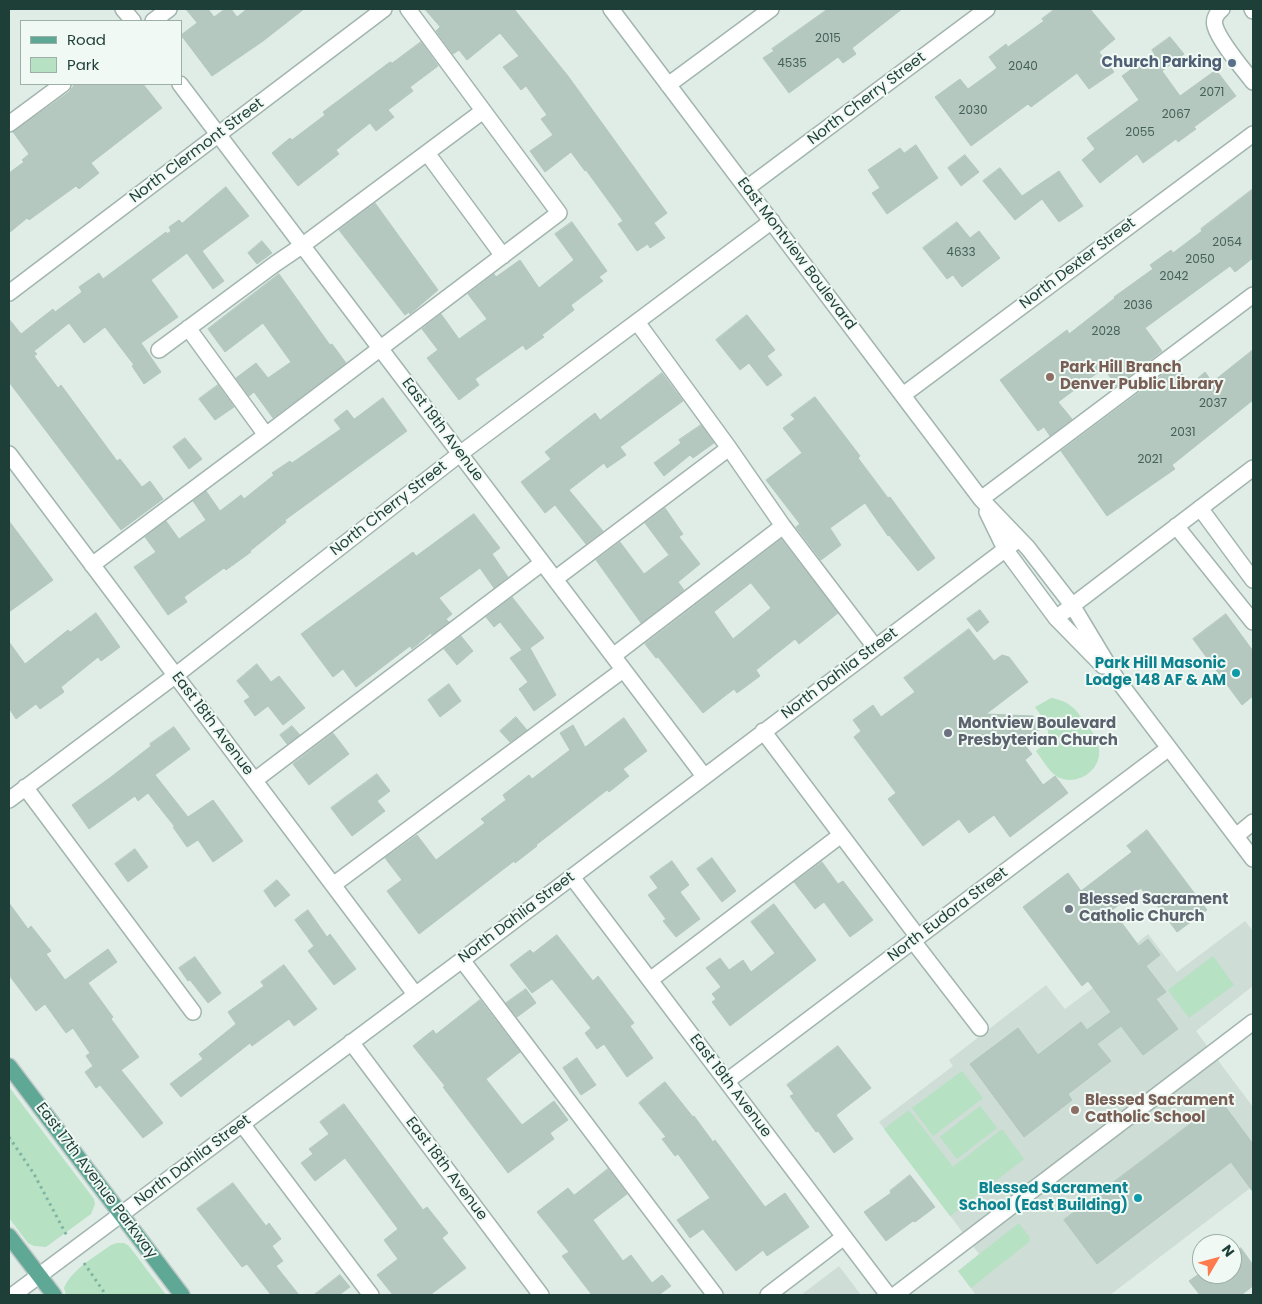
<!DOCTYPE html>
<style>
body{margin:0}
#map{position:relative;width:1262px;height:1304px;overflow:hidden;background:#e0ede7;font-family:Poppins,sans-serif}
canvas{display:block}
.frame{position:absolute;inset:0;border:10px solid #1e3f37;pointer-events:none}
.legend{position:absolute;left:20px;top:20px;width:162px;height:65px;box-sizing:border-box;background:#f1f9f5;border:1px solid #9dafa9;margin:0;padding:6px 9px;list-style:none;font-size:15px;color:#1e3f37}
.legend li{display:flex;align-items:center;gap:10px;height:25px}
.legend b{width:25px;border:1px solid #9dafa9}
.north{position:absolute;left:1192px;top:1234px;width:50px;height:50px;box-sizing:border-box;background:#f1f9f5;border:1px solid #9dafa9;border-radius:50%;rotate:53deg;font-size:14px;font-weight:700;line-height:20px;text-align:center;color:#1e3f37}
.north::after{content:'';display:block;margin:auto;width:18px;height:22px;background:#ff7a4c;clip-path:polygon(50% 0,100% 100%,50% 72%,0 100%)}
</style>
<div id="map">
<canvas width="1262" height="1304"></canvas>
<div class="frame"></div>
<ul class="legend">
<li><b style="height:6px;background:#5fa896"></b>Road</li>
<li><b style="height:14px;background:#b6e1c2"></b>Park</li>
</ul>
<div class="north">N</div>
</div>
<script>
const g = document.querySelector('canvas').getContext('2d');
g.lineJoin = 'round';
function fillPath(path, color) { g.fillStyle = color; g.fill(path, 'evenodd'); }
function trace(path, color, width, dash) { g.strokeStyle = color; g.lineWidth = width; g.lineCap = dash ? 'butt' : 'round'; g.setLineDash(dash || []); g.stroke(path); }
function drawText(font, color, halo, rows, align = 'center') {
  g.font = font + ' Poppins,sans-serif'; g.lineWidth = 4; g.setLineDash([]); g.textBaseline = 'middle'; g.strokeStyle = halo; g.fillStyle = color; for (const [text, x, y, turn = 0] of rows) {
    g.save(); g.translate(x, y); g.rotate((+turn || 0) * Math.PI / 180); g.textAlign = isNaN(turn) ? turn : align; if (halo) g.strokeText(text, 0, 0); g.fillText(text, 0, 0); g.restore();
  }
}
fillPath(new Path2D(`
 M1245,921l8,10v55l-57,45 57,76v79l-143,109h-134l-18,-24 21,-17 -100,-132 74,-56 -4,-6 97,-75 19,24 64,-48 -5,-7 24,-20 29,38z
 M839,1266l22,29h-60z`), '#ceddd6');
fillPath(new Path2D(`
 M1051,698c18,3 24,10 34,24 6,8 13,16 14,27 3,22 -24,39 -43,27 -8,-6 -14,-17 -20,-25 21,-15 11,-27 -1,-44z
 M1213,956l21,29 -45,33 -21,-28z
 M962,1071l21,27 -50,38 -21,-28z
 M9,1087l85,112 1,5 -4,10 -45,33 -12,-1 -6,-3 -19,-25z
 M980,1106l17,22 -40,31 -17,-22z
 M909,1110l44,57 49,-38 22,30 -74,57 -66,-87z
 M1019,1223l11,15 -1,4 -58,46 -13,-17z
 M117,1243h7l5,3 37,49h-100l-2,-7c8,-19 31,-31 47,-43z`), '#b6e1c2');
const building = new Path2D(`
 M186,9h22l6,8 11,-8h6l6,8 10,-8h57l-41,32 -51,35 -31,-41 16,-12z
 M425,9h89l54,67 99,137 -13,10 11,15 -15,10 -2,-4 -11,7 -19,-27 5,-3 -37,-51 -1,1 -14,-19 -26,20 -15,-21 23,-16 -12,-16 6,-4 -21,-29 -5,4 -18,-23 16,-11 -19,-23 -33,27 -8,-10 -6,4 -17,-23 4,-4z
 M828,9h74l-50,39 4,6 -13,9 -5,-6 -49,36 -26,-35 11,-7 -2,-2z
 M1055,9h35l25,30 -16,13 15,20 -25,17 -12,-16 -46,34 -3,-3 -57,42 -36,-49 25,-18 8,10 29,-21 -8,-11 17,-13 2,3 36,-26 -2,-2z
 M1170,37l14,17 -22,17 18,25 36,-26 20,26 -42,31 2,2 -18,13 -2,-3 -33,24 -6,-9 -37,29 -18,-23 13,-11 -8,-11 52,-38 -17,-24 32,-23 -2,-3z
 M421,42l17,24 -28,21 3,4 -25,19 6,7 -18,14 -6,-8 -34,27 3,4 -41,32 -26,-33 18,-15 2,2 33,-25 -2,-3 67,-50 2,1z
 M75,84h68l19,24 -71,55 8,10 -20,16 -3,-3 -47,34 -2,-2 -18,15v-60l15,-11 -2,-2 7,-6 -16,-22 56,-40z
 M916,145l22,33 -51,36 -15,-21 8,-5 -12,-18 32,-22 4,5z
 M965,155l14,17 -18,14 -13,-18z
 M1000,168l22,28 37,-25 24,35 -24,16 -17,-23 -27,21 -32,-39z
 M226,187l23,29 -47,35 22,30 -11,8 -26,-36 -36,27 27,37 -37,26 20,29 -17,12 -12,-18 2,-1 -29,-38 -21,16 -15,-20 -35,28 3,3 -3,2 24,32 3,-3 56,76 3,-2 22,28 8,-6 13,18 -42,31 -112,-148v-63l12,15 32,-25 2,3 27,-20 -3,-5 20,-14 4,6 63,-47 1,2 4,-3 -2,-4 10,-7 3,3z
 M1253,189v69l-18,14 -5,-6 -85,62 17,23 -46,35 -12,-18 -46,34 14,17 -22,17 -6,-9 -6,4 -38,-51 67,-50 2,4 46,-36 -1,-1 39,-28 -3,-4 21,-15 2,3 29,-22 -1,-2z
 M375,203l63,87 -28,24 -1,-2 -4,3 -66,-85z
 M572,222l35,49 -8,6 4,4 -32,24 3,5 -32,25 2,2 -18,13 -3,-5 -48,34 4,6 -20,15 -32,-42 11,-8 -16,-21 19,-15 18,25 28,-20 -19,-25 26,-20 2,3 24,-17 19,28 35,-28 -19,-26z
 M957,222l13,16 9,-7 21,27 -38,29 -9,-12 -6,4 -24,-31z
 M262,241l10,12 -15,11 -9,-11z
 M279,274l51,71 2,-1 14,19 -73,55 -19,-26 -5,4 -13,-18 20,-15 12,15 23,-16 -28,-39 -38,29 -17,-23z
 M747,315l28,35 -8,6 15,19 -15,11 -18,-23 -9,7 -24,-30z
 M1253,350v50l-81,65 3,4 -68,47 -46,-65 115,-86 14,20 15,-13 7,10z
 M662,373l21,28 -63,46 6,8 -19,13 -3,-5 -35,27 34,41 -17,13 -31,-39 -10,8 -24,-31 30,-23 -6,-7 37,-29 13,-10 5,7z
 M218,385l16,22 -19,13 -16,-21z
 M815,397l45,59 -2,2 30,40 2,-1 45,61 -17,13 -29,-36 -1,1 -23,-33 -35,25 11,17 -20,15 -25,-33 4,-3 -34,-44 36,-27 -19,-25 12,-9 -4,-4z
 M383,398l24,33 -122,89 1,2 -36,29 1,1 -25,18 -2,-2 -40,29 3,5 -19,13 -34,-48 22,-15 -11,-15 21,-16 13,18 27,-19 -13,-19 13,-10 14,20 21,-16 3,4 30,-24 -2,-2 18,-12 2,2 49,-34 -7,-9 13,-10 7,9z
 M701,425l13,18 -21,15 -3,-3 -26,21 -10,-13 27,-20 -2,-3z
 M185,438l17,21 -13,10 -16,-22z
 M665,508l18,26 -4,3 21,27 -22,18 6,8 -43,33 -45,-63 24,-18 24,32 25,-19 -24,-32z
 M474,514l26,34 -8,6 16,23 -14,11 -14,-20 -41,30 13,16 -6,5 3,3 -17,13 -1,-2 -19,16 -2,-3 -54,41 -13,-18 -10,8 -32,-43 112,-82 3,4z
 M9,521l44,59 -44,32z
 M781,539l57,74 -39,31 -4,-5 -39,31 4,6 -23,17 -3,-4 -31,24 -45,-56 -2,1 -11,-14zM751,583l20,25 -38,31 -19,-27z
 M512,597l32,41 -14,10 26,47 -22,16 -15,-22 9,-7 -18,-24 12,-8 -22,-28 -6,5 -8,-10z
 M980,610l9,12 -12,10 -10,-13z
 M96,613l24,34 -19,14 -3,-4 -37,30 3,5 -24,17 -4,-5 -20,15 -7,-11v-66l16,22 43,-34 2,2z
 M1226,614l27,37v45l-11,9 -49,-66z
 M969,629l25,32 8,-6 7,2 19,25 -42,32 47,2 6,8 -2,11 -13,9 8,10 -7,6 18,25 12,-9 13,17 -58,44 -16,-22 -25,18 -10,-14 -36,27 -35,-47 8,-6 -42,-56 7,-6 -8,-11 20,-15 8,12 34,-25 -11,-14z
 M461,636l12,15 -16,14 -13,-16z
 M257,664l14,18 8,-6 26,32 -22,17 -15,-19 -13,10 -11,-15 6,-4 -13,-16z
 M449,684l12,17 -21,16 -12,-17z
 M516,717l11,13 -17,12 -10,-11z
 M624,718l23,33 -24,18 6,7 -20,16 -2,-2 -71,55 1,1 -22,17 -1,-2 -95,73 -32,-43 15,-11 -17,-22 32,-23 19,25 49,-37 -4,-4 25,-19 -3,-5 26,-20 3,4 38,-29 -10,-17 13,-8 12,22z
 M292,726l8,9 -13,9 -7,-9z
 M174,727l16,22 -35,26 33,42 25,-17 30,41 -30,21 -15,-22 -11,7 -14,-20h2l-27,-34 -10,8 -3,-5 -46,33 -17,-24 39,-28 40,-31 -1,-2z
 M333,733l16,21 -40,31 -16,-21z
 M377,774l13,17 -13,10 8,10 -33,25 -21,-28z
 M1147,830l60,80 -30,22 -30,-40 -2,2 -4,-6 -29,22 27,36 9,-7 12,16 -14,11 20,26 -10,7 22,30 -35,26 -22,-29 -24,18 14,17 -43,33 4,6 -48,37 -54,-73 48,-36 20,27 43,-33 6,8 24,-18 -23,-31 -6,5 -59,-79 45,-34 13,18 51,-39 -5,-6z
 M135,849l13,18 -20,15 -13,-18z
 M712,858l24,33 -14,11 -25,-33z
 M672,861l17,24 -9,7 20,27 -24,18 -13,-16 3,-2 -18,-24 10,-7 -8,-11z
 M822,862l16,22 5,-3 30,39 -23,17 -26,-35 -9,7 -21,-27z
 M277,880l13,15 -15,12 -11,-16z
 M9,903l19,26 3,-3 20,25 -5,3 19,26 43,-31 9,13 -29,21 25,34 -2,2 28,38 -18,13 42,53 -20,15 -43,-53 -4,3 -11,-16 8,-6 -7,-10 4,-3 -17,-25 -7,5 -21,-29 -9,7 -27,-36z
 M774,904l42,56 -86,66 -18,-24 4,-3 -4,-5 9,-7 -15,-19 14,-10 9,12 14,-10 8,12 24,-19 -24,-31z
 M308,910l19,27 3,-3 26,35 -22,16 -26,-34 6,-5 -19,-26z
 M557,935l36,46 5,-5 36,47 -4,3 23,32 -26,19 -23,-33 -7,5 -12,-16 6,-5 -39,-49 -20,14 -22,-28 20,-15 3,3z
 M195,957l26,36 -13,10 -18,-23 -2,1 -9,-13z
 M284,965l33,44 -23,17 -5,-7 -37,27 -2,-3 -69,54 -11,-13 33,-25 -4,-5 37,-30 -8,-12 36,-26 -3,-4z
 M526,989l10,14 -19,14 -11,-14z
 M480,1000l40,52 -34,27 36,46 32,-24 14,19 -18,13 4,6 -46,34 -65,-86 2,-1 -32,-40 20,-16 3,4z
 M838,1046l33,42 -35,27 17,24 -19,14 -16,-22 -2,1 -26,-36 4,-2 -7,-9z
 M577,1058l19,27 -15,10 -18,-27z
 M665,1082l28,35 1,-1 19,26 2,-2 50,67 20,-14 24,34 -42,29 -4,-6 -27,21 -33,-42 -13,9 -13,-18 33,-22 -32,-44 -3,2 -13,-17 4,-2 -27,-34z
 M1221,1101l32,43v48l-22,-30 -134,102 -33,-44z
 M344,1104l79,106 4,-3 21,26 -6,5 24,30 -36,27h-37l-16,-20 21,-16 -14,-19 14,-11 -53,-71 -30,23 -14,-18 12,-9 -4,-5 20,-15 -9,-12z
 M608,1169l19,25 -34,26 30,41 8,-6 21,28 10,-8 9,11 -11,8 2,1h-70l-30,-39 7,-4 -32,-40 31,-24 6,7z
 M910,1175l25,32 -20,15 -2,-1 -27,20 -22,-29 27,-19 -1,-2z
 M233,1183l33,43 3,-3 12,16 -9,7 11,15 -7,5 23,29h-28l-24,-31 -5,3 -45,-58z
 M1241,1248l12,17v21l-12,9h-41l-11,-14 10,-7h33v-20z
 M340,1275l10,12 -11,8h-25z`);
fillPath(building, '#b5c8c0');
trace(building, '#b2c7bf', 1);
const minor = new Path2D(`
 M123,9l10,12
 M611,9l370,490 47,49 44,57 44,73 137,181
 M1222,9c-5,4 -9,10 -7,17 4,15 28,43 38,56
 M1252,9l1,2
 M153,21l16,-12
 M180,84l524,692
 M668,85l103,-76
 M9,124l54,-40
 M427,153l76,103
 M747,188l240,-179
 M9,293l375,-284
 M637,322l92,126 54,78 92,121
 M188,328l78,107
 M159,350l116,-86 28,-19 180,-134
 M903,395l350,-261
 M9,454l406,540
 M981,499l272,-204
 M1200,508l53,72
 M987,512l18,37 51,69 47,48
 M1176,526l77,96
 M92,565l174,-130 293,-222 -151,-204
 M555,579l174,-131
 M1056,618l197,-150
 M613,656l170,-130
 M763,731l155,206
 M255,780l287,-217
 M25,787l168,225
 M9,800l167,-125 285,-222 311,-232
 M1236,836l17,-14
 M572,877l316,418
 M333,885l290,-215
 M913,941l67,87
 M462,960l253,335
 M650,980l191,-145
 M351,1042l190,253
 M727,1081l442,-333
 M242,1124l129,171
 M13,1295l449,-335 557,-421
 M768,1295l76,-58
 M895,1295l358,-273`);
const major = new Path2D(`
 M9,1066l173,229
 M9,1236l45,59`);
trace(minor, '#a2b5af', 18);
trace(major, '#c0c9c7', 18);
trace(new Path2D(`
 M9,1137l25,37 33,62
 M84,1263l22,32`), '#7db4a3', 3, [2.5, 4]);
trace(minor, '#fff', 15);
trace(major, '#5fa896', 15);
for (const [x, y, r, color] of [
 [1232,63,5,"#5c6f8a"],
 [1050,377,5,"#8d6e63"],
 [1236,673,5,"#0f9aa8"],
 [948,733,5,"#6b7280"],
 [1069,909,5,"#6b7280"],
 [1075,1110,5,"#8d6e63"],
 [1138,1198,5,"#0f9aa8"]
]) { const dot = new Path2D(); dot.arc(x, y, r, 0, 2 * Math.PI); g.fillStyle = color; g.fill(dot); trace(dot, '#f1f9f5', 2); }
drawText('12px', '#446159', null, [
 ["2015",828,39],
 ["4535",792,64],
 ["2040",1023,67],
 ["2071",1212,93],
 ["2030",973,111],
 ["2067",1176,115],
 ["2055",1140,133],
 ["2054",1227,243],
 ["4633",961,253],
 ["2050",1200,260],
 ["2042",1174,277],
 ["2036",1138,306],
 ["2028",1106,332],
 ["2037",1213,404],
 ["2031",1183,433],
 ["2021",1150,460]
]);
drawText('bold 15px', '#4e5e75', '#f1f9f5', [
 ["Church Parking",1222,63]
], 'right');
drawText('15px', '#1e3f37', '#f1f9f5', [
 ["North Cherry Street",867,99,-37],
 ["North Clermont Street",197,151,-37],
 ["East Montview Boulevard",796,254,53],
 ["North Dexter Street",1078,264,-37],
 ["East 19th Avenue",442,430,53],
 ["North Cherry Street",389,509,-38],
 ["North Dahlia Street",840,674,-37],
 ["East 18th Avenue",212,724,53],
 ["North Eudora Street",948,915,-37],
 ["North Dahlia Street",517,918,-37],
 ["East 19th Avenue",730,1086,53],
 ["North Dahlia Street",193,1161,-37],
 ["East 18th Avenue",446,1169,53],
 ["East 17th Avenue Parkway",96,1181,53]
]);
drawText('bold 15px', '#785e54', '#f1f9f5', [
 ["Park Hill Branch",1060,368],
 ["Denver Public Library",1060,385],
 ["Blessed Sacrament",1085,1101],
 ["Catholic School",1085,1118]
], 'left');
drawText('bold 15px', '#0d838f', '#f1f9f5', [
 ["Park Hill Masonic",1226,664],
 ["Lodge 148 AF & AM",1226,681],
 ["Blessed Sacrament",1128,1189],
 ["School (East Building)",1128,1206]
], 'right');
drawText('bold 15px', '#5b616d', '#f1f9f5', [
 ["Montview Boulevard",958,724],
 ["Presbyterian Church",958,741],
 ["Blessed Sacrament",1079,900],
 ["Catholic Church",1079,917]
], 'left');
</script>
